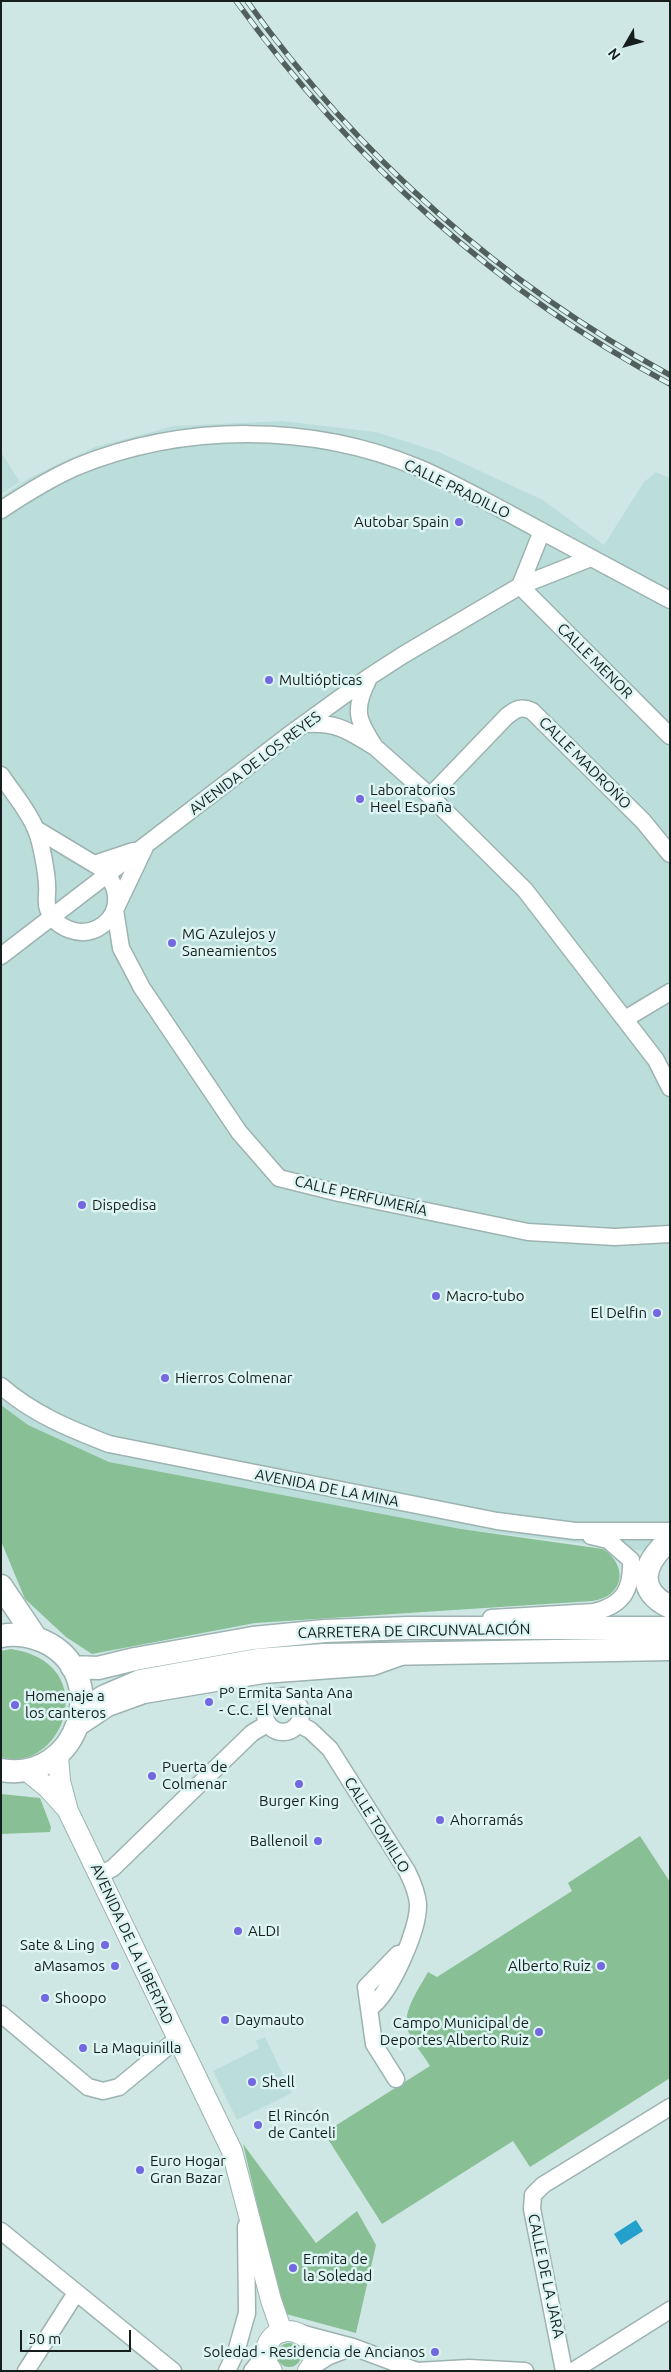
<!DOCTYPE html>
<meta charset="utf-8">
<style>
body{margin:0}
#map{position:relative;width:671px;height:2372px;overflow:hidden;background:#cfe7e4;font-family:Ubuntu,sans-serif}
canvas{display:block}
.frame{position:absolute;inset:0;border:2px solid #161f1e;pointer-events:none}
.north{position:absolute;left:601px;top:20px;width:50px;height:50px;-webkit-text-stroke:4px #dcf4f2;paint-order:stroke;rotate:232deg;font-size:14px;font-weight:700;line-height:20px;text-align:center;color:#161f1e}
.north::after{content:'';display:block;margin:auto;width:18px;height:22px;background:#161f1e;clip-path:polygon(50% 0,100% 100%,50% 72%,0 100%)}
.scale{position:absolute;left:20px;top:2330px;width:111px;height:22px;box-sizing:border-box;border:2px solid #161f1e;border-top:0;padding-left:6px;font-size:15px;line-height:18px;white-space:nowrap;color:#161f1e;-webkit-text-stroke:4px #dcf4f2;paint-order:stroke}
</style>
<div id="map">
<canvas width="671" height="2372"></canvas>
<div class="frame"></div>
<div class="north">N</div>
<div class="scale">50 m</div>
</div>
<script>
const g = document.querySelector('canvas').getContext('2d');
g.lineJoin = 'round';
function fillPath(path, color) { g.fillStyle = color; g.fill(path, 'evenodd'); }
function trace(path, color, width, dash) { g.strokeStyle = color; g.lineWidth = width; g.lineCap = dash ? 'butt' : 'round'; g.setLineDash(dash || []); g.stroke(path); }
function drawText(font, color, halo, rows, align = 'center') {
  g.font = font + ' Ubuntu,sans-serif'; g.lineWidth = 5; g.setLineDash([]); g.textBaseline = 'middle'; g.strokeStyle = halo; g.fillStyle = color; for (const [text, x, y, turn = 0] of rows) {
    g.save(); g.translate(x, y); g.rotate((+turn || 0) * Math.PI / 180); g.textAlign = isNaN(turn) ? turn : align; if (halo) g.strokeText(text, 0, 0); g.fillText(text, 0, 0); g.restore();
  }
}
fillPath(new Path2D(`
 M282,421l94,11 63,20 104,48 61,45 40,-63 12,-10 14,6v1076l-209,-25 -352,-67 -81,-37 -27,-20v-908l28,-19 66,-31 79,-21z
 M1,452l19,30 -19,12z
 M265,2037l27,56 -55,27 -24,-49 46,-23 -3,-7z`), '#bcdedb');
fillPath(new Path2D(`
 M1,1405l27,20 81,37 352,67 142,20c26,17 21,48 -11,52l-337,22 -163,31 -26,-17 -41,-38 -24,-58z
 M11,1649c94,14 51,127 -10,108v-106z
 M1,1794l39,4 11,29 -1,5 -49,2z
 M640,1836l30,46v196l-140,89 -17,-26 -131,83 -58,-91 106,-67c-7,-12 -19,-25 -23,-38 -4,-18 13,-41 21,-56l9,5 135,-86 -4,-8z
 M243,2144l73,99 41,-32 19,34 -20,88 -70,-19 -15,-51z
 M277 2355a12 12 0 1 1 24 0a12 12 0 1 1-24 0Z`), '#88bf95');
fillPath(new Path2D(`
 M636,2220l7,11 -22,14 -7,-11z`), '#23a1cc');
const minor = new Path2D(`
 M1,510c24,-16 48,-31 75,-43 108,-44 236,-44 343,1 31,13 61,30 91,46 53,29 106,57 160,86
 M591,558l-71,28 150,150
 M305,724c33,-2 43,7 70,23 -18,-27 -22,-37 -7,-67
 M375,747l55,49 95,94 131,170 14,28
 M1,775c11,17 28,36 35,55 5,11 11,44 11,56 1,8 -2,15 1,23 7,19 32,29 50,19 28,-15 21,-51 -4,-64
 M430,796l77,-80c9,-7 14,-10 25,-5l111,110 27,33
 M36,829l58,35 39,-13
 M145,847l-30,63 6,38 21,40 97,144 40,46 60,15 189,39 87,5 55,-3
 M1,956l288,-221 80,-58 34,-22 117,-69 22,-55
 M625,1019l45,-27
 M1,1386c32,28 69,43 108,58l388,77 78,10h95
 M491,1618l103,-6c30,-7 38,-23 37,-52l-23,-20 -17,-4
 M265 1714a18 18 0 1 1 36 0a18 18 0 1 1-36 0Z
 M298,1724l12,6 20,19 77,122c5,10 10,21 11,33 1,25 -27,89 -48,104
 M78,1728l30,-20 36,-13 119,-20 110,-8 28,-10
 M99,1875l14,-7 139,-135 15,-9
 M1,2014l87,73 15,4 16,-4 58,-48
 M396,2079l-22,-35 -8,-57 32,-33
 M1,2231l172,140
 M300,2333l53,14 64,24 52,-3 56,3
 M310,2368l19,-12 24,-9
 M26,2371l50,-78
 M227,2371l9,-19 11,-39 -1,-87
 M252,2371l13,-16
 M564,2371l-32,-162 1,-14 10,-10 127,-78
 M573,2371l97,-61`);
const tertiary = new Path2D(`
 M58,1755l2,26 8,30 164,340 39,149 11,32
 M26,1770l22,18 18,20
 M272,2371c-5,-6 -8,-15 -6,-22 10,-37 67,-10 42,22`);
const secondary = new Path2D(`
 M670,1540c-26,22 -36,49 0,67
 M1,1586l35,52
 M1,1636c14,-3 29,0 42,5 71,32 36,143 -42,129
 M72,1667l26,1 37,-9 118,-21 72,-7 83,-3h262
 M82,1710l23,-14 35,-15 117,-21 67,-5 346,-6`);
trace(minor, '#9cb3b1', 19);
trace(tertiary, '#9cb3b1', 22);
trace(secondary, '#9cb3b1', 25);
trace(minor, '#fff', 16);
trace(tertiary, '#fff', 20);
trace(secondary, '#fff', 22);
const rail = new Path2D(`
 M236,1c115,159 261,291 434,383
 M247,1c110,155 256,284 423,374`);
trace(rail, '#515f5d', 5.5);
trace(rail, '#dcf4f2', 4, [11]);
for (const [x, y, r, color] of [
 [459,522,5,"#7367e2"],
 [269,680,5,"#7367e2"],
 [360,799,5,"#7367e2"],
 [172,943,5,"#7367e2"],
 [82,1205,5,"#7367e2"],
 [436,1296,5,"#7367e2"],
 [657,1313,5,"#7367e2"],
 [165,1378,5,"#7367e2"],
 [209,1702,5,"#7367e2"],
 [15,1705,5,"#7367e2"],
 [152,1776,5,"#7367e2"],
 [299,1784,5,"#7367e2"],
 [440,1820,5,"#7367e2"],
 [318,1841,5,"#7367e2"],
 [238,1931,5,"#7367e2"],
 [105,1945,5,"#7367e2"],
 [115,1966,5,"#7367e2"],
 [601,1966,5,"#7367e2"],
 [45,1998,5,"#7367e2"],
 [225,2020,5,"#7367e2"],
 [539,2032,5,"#7367e2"],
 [83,2048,5,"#7367e2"],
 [252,2082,5,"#7367e2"],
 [258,2125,5,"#7367e2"],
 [140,2170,5,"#7367e2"],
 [293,2268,5,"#7367e2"],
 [435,2352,5,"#7367e2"]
]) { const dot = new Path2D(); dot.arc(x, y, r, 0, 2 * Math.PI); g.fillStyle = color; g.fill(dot); trace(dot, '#dcf4f2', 2); }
drawText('15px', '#161f1e', '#dcf4f2', [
 ["CALLE PRADILLO",457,489,26],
 ["CALLE MENOR",595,661,45],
 ["AVENIDA DE LOS REYES",255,763,-37],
 ["CALLE MADROÑO",585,763,45],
 ["CALLE PERFUMERÍA",361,1196,13],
 ["AVENIDA DE LA MINA",327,1488,11],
 ["CARRETERA DE CIRCUNVALACIÓN",414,1631,-1],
 ["CALLE TOMILLO",377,1825,58],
 ["AVENIDA DE LA LIBERTAD",132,1944,65],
 ["CALLE DE LA JARA",546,2276,78]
]);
drawText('15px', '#161f1e', '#dcf4f2', [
 ["Autobar Spain",449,522,"right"],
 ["Multiópticas",279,680],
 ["Laboratorios",370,790],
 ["Heel España",370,807],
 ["MG Azulejos y",182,934],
 ["Saneamientos",182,951],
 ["Dispedisa",92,1205],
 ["Macro-tubo",446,1296],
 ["El Delfin",647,1313,"right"],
 ["Hierros Colmenar",175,1378],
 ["Pº Ermita Santa Ana",219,1693],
 ["- C.C. El Ventanal",219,1710],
 ["Homenaje a",25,1696],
 ["los canteros",25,1713],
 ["Puerta de",162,1767],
 ["Colmenar",162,1784],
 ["Burger King",299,1801,"center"],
 ["Ahorramás",450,1820],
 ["Ballenoil",308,1841,"right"],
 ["ALDI",248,1931],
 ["Sate & Ling",95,1945,"right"],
 ["aMasamos",105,1966,"right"],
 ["Alberto Ruiz",591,1966,"right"],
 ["Shoopo",55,1998],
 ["Daymauto",235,2020],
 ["Campo Municipal de",529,2023,"right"],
 ["Deportes Alberto Ruiz",529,2040,"right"],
 ["La Maquinilla",93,2048],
 ["Shell",262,2082],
 ["El Rincón",268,2116],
 ["de Canteli",268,2133],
 ["Euro Hogar",150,2161],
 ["Gran Bazar",150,2178],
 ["Ermita de",303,2259],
 ["la Soledad",303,2276],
 ["Soledad - Residencia de Ancianos",425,2352,"right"]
], 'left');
</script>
